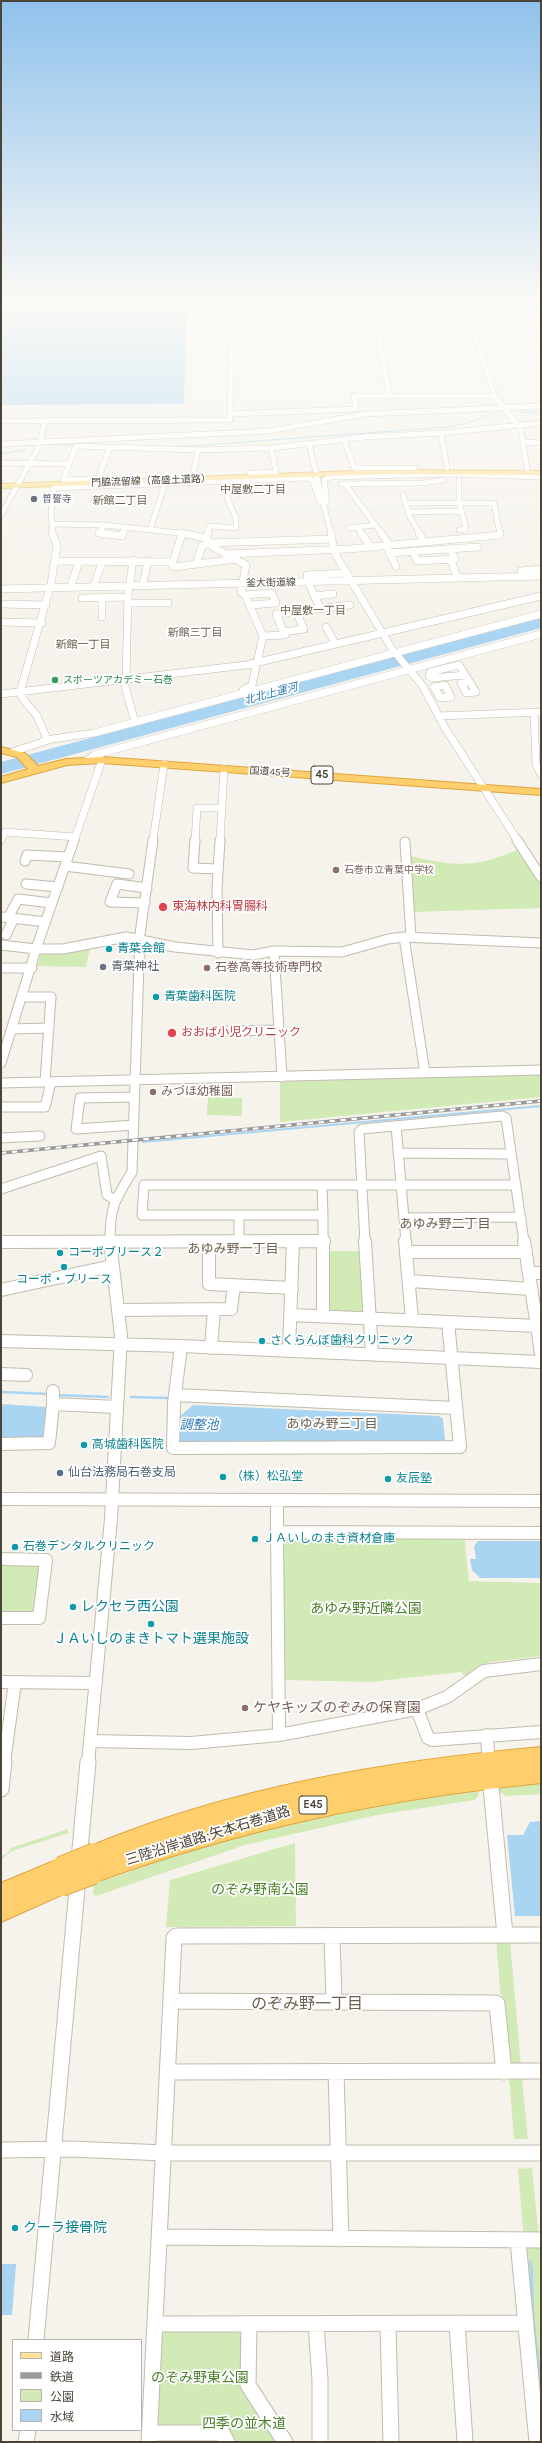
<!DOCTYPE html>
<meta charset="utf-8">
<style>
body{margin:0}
#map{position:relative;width:542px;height:2443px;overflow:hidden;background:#f6f3ec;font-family:Karla,"Noto Sans JP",sans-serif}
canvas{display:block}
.frame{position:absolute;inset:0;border:2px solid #4b4439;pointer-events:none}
.legend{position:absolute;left:12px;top:2339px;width:130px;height:92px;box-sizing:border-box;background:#fff;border:1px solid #b7b4b0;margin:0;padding:5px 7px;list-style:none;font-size:12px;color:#4b4439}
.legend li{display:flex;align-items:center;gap:8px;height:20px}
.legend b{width:20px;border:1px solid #b7b4b0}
</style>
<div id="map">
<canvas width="542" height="2443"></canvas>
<div class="frame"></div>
<ul class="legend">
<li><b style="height:5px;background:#ffe39c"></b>道路</li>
<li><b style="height:5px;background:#9a9a9a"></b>鉄道</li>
<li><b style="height:11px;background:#d2eab5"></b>公園</li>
<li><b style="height:11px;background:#a9d4f2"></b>水域</li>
</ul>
</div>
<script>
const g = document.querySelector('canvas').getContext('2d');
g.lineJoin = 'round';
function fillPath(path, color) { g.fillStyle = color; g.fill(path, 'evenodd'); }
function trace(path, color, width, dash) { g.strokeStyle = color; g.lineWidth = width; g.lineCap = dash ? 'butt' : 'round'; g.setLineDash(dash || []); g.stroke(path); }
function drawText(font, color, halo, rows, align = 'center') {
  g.font = font + ' Karla,"Noto Sans JP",sans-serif'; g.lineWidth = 3.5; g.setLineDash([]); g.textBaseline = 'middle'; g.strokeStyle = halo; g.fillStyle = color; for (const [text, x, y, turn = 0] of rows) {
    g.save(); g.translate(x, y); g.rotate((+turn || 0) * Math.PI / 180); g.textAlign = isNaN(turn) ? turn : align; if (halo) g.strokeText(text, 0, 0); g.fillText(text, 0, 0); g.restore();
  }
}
fillPath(new Path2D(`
 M519,849l22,35v24l-128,4 -3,-56c45,10 65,13 109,-7z
 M90,947l-4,20 -49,-1 4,-13z
 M541,1074v23l-261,25v-40z
 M208,1097l34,1v18l-35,-1z
 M327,1251h33l3,62 -36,-2z
 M284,1535h180l5,46 72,2v73l-51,6 -24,15 -5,-5 -91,10 -87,-2 -3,-142z
 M1,1564l36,1 4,5 -6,41 -4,4h-30z
 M541,1783v11l-35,2 -6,-4 -1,-5z
 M478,1789l1,6 -4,5 -98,15 -132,30 -149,51 -3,-2 1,-10 119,-41 116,-30z
 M68,1829v4l-56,18 -11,8v-3l6,-2 4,-6z
 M295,1843l1,83 -130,1 4,-47z
 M496,1940l14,1 11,125h-10l-5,-4z
 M509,2078h13l6,61h-14z
 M532,2168l9,91v183l-23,-273z
 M168,2328l69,1 7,8 -1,54 35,51h-46l-71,-15 -6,-9 5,-80z`), '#d2eab5');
fillPath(new Path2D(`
 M1,298h540v14l-304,3 -1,-4h-50l-2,93 -183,1z
 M541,618v10l-540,146v-12z
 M1,1404l46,3v33l-46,-1z
 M193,1405l246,11 4,3 2,22 -263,3 -4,-4 1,-23z
 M478,1541h63v37h-61l-8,-8 -2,-11h6l-2,-13z
 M541,1821v95h-26l-8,-81h16l7,-13z
 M1,2264h15l-4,51h-11z`), '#a9d4f2');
trace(new Path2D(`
 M518,412h23
 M55,445h20
 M177,447l270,-20 18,-3 28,-11
 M1,454l23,-4`), '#a9d4f2', 1);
trace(new Path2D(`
 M143,1142l398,-36`), '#a9d4f2', 2);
trace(new Path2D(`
 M1,1392l49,2
 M56,1395l52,2
 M131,1397l37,1`), '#a9d4f2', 2.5);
trace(new Path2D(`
 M531,2262l2,57 8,72`), '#a9d4f2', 3);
const minorFar4 = new Path2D(`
 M493,315l-24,2 26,79 26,34 6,39
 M376,322l14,74
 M493,408l48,-2
 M230,414l126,-5 -2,-13h141
 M230,419l2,-104
 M1,421l229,-1
 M441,433l6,35
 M344,439l10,29h61
 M524,442l17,1
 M1,444l268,-13 96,-17 135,-6
 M309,444l22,90
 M1,463l68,1
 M250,473l26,-1 -5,-24
 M193,475l5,-25
 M112,478l-49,2 13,-34 122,4 73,-2 94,-11 76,-4 100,-10
 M98,479l12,-32
 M459,480v22l7,27 -7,1
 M341,484l81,-1 21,-3
 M345,484l37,50
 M403,495l7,22 10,17
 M406,503h88l6,31
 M409,512l51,-1
 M1,515l38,-69 6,-25
 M52,524l52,1 85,9
 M357,527l5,7
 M349,528l26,-3
 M150,530l15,-47
 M53,534l-2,-22 3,-24 252,-10 7,2 6,21 6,3 2,-4 -3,-20 7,-3 116,-3 94,3
 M101,534h-2l5,-9
 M123,534l3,-7
 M207,534l3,-8 26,2v-10l-9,-20 7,-17`);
const minorFar3 = new Path2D(`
 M99,533l23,3 1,-3
 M180,533l26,5 7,9 33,18 -5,27 4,3 18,41 -11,49 -9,5
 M331,533l3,19 58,97 30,36 23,43 73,113
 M361,533l10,14
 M381,533l9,12
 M419,533l4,7
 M182,534l-10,31 2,2 61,-8
 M206,538l2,-5
 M387,548l9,18
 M413,551l4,10 38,-2 -5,-10
 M389,553l89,-6
 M225,554l124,-5 151,-14v-2
 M450,559l8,19
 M56,561l117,1
 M196,564l6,-18 8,-3 122,-4
 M521,571l20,-2
 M308,579l-1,-4 39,-2
 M308,582l12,26
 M143,583l5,-22
 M71,585l8,-23
 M94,585l8,-22
 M1,589l540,-13
 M245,595l27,-2 4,10 -26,2
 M314,596l19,-2
 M82,598l46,-1
 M102,598v19
 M128,603h40
 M1,604l45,1
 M1,622l41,1
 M326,627l9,16
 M284,632l20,-3 -8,-17
 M263,636l22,-1 -9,-21 74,-9
 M465,675l-33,3 -3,-2 1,-4 29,-7 17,27 -10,1 -5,-10 8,-1
 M123,679l12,43
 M126,679l2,-83 5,-36
 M445,685l6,12 -11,1 -6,-11z
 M1,694l245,-29 295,-69
 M534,712l2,53 5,9
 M438,716l103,-4
 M42,742l5,-3 -10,-23 -14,-17 -3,-7 31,-108 6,-39 -5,-12
 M12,752l40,-13 42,-6 447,-119
 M87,760l7,-5 447,-121
 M1,840l4,-8 71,5
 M74,841l28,-81
 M153,841l11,-77
 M195,841l2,-33h24
 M220,841l4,-72`);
const minorFar2 = new Path2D(`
 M195,840l-2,28 25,1
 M517,840l24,37
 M405,842l6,95
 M25,861l2,-6 41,2
 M65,866l64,8
 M26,884l32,3
 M145,903l-35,-1 7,-18 30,4
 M2,917l44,5
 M8,918l10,-19 34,4
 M6,935l8,-17
 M404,937l21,136
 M1,945l35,4h27l63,-12 49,10 78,8 21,-4 68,1 46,-13 16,-2 137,6
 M274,951l8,126
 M218,953l-1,-64 3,-49
 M1,968h31
 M22,997h29l-6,85
 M12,1029l37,-1
 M224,1031l53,-1
 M1,1063l36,-117 37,-106
 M1,1083l540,-13
 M134,1097l-54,1 -4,31 58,-4
 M1,1107h44l6,-25
 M396,1126l10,116
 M1,1138l39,-2
 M398,1153l113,1
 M144,1185h178l1,30h-181z
 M322,1185h194
 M1,1189l100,-33 6,39 8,5
 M239,1215v27
 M323,1215v27
 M404,1218l117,-1
 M101,1242l223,-1
 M110,1242c0,-35 4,-41 22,-70l8,-238 13,-94
 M365,1242l-6,-110 3,-3 140,-13 4,2 18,124`);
const minorFar1 = new Path2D(`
 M323,1241v75
 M365,1241l7,113
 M405,1241l7,79
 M524,1241l17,112
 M1,1242l323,-1
 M209,1242v42l83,4
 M407,1252h119
 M529,1273h12
 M410,1281l121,8
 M1,1290l111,-24
 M118,1310l113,-1 3,-23
 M291,1315l246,11
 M1,1341l180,5 360,16
 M181,1346l-7,57 -1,45 287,-1 -12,-125
 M211,1348l3,-39
 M289,1350l4,-109
 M1,1374l25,1
 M53,1391v13
 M175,1395l280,13
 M1,1444l48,-1 4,-39 64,3
 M1,1499l540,2
 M277,1501v31l264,1
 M277,1532l2,203
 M1,1559l45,1 -7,58h-38
 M1,1682l95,1
 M417,1709l11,29 4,2 109,-8
 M487,1735l1,17
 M91,1741l100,2 88,-8 138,-26 30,-12 37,-26 57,-7
 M4,1763l11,-81
 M88,1763l23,-244 10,-183 -11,-95`);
const minor = new Path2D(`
 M491,1787l14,148
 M1,1789l3,-27
 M79,1860l9,-98
 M332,1937l2,64
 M171,2001l324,2 2,1 7,68
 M168,2072l373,-1
 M336,2072l5,167
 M1,2150l71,-1 92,4h377
 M161,2237l380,3
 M518,2241l19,201
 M457,2323l8,119
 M155,2324l370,-1
 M316,2324l4,56v62
 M388,2324l3,118
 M249,2325l-1,60 37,57
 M36,2340l42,-462
 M150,2433h72l5,9
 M26,2442l2,-12
 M149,2442l25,-504 2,-2 365,-1`);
const major = new Path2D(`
 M382,470l159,1v4l-159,-1 -381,14v-4z`);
const highway = new Path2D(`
 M1,747l24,6 13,13 28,-7 36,-2 439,32v6l-439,-32 -35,2 -66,18v-6l27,-8 -11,-12 -16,-4z
 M541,1747v36c-158,16 -299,46 -448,100l-7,-3 -3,-7 3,-7 6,-3 -4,-2 -3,-7 3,-7c143,-60 299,-86 453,-100z
 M61,1858l7,3 3,7 -5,8 5,9 -3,7 -67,30v-39z`);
trace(minorFar4, '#c2bbae', 6);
trace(minorFar3, '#c2bbae', 8);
trace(minorFar2, '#c2bbae', 11);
trace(minorFar1, '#c2bbae', 14);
trace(minor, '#c2bbae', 17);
trace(major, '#e6c16a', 2);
trace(highway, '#e0a43c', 2);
trace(minorFar4, '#fff', 5);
trace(minorFar3, '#fff', 7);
trace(minorFar2, '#fff', 9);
trace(minorFar1, '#fff', 12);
trace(minor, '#fff', 15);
fillPath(major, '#ffe39c');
fillPath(highway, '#ffcf6e');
const rail = new Path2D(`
 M1,1153l540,-52`);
trace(rail, '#9a9a9a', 3.5);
trace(rail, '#fff', 2, [5.5]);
const highwayBridge = new Path2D(`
 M61,1868l34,-14
 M61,1885l32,-12`);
trace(highwayBridge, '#e0a43c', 24, []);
trace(highwayBridge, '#ffcf6e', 22);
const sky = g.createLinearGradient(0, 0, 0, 640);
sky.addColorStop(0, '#8fc1ec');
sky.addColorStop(0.47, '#fbfaf6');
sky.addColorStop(1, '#fbfaf600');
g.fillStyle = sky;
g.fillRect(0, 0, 542, 640);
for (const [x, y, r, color] of [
 [34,499,4,"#6b7280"],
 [55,680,4,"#2e9e5b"],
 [336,870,4,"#8d6e63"],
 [163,907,5,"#e0444e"],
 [109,949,4,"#0f9aa8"],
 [103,967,4,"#6b7280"],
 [207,968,4,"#8d6e63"],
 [156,997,4,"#0f9aa8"],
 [172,1033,5,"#e0444e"],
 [153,1092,4,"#8d6e63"],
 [60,1253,4,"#0f9aa8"],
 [64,1267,4,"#0f9aa8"],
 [262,1341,4,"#0f9aa8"],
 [84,1445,4,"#0f9aa8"],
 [60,1473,4,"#5c6f8a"],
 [223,1477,4,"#0f9aa8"],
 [388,1479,4,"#0f9aa8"],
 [255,1539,4,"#0f9aa8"],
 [15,1547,4,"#0f9aa8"],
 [73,1607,4,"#0f9aa8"],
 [151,1624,4,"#0f9aa8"],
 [245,1708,4,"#8d6e63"],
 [15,2228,4,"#0f9aa8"]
]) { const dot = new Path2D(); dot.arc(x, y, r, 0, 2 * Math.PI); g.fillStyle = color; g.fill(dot); trace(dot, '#fff', 1.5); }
drawText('10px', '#4b4439', '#fff', [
 ["門脇流留線（高盛土道路）",151,481,-2],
 ["釜大街道線",271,583,-1],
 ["国道45号",270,772,4]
]);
drawText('10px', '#5b616d', '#fff', [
 ["普誓寺",42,499]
], 'left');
drawText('10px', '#27864d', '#fff', [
 ["スポーツアカデミー石巻",63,680]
], 'left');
drawText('10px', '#785e54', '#fff', [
 ["石巻市立青葉中学校",344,870]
], 'left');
drawText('11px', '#6e6250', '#fff', [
 ["中屋敷二丁目",253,490],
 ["新館二丁目",120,501],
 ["中屋敷一丁目",313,611],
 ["新館三丁目",195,633],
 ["新館一丁目",83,645]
]);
drawText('italic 11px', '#2e7ab2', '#fff', [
 ["北北上運河",271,694,-15]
]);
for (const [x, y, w] of [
 [322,775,22],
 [313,1805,28]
]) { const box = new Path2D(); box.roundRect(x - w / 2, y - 9, w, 18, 3); g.fillStyle = '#fff'; g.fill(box); trace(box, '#4b4439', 1); }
drawText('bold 11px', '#4b4439', null, [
 ["45",322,775],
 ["E45",313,1805]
]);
drawText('12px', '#be3a42', '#fff', [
 ["東海林内科胃腸科",172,907],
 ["おおば小児クリニック",181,1033]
], 'left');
drawText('12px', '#0d838f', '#fff', [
 ["青葉会館",117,949],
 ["青葉歯科医院",164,997],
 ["コーポブリース２",68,1253],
 ["コーポ・ブリース",64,1280,"center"],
 ["さくらんぼ歯科クリニック",270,1341],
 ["高城歯科医院",92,1445],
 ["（株）松弘堂",231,1477],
 ["友辰塾",396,1479],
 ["ＪＡいしのまき資材倉庫",263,1539],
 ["石巻デンタルクリニック",23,1547]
], 'left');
drawText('12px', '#5b616d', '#fff', [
 ["青葉神社",111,967]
], 'left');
drawText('12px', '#785e54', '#fff', [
 ["石巻高等技術専門校",215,968],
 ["みづほ幼稚園",161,1092]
], 'left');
drawText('12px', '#4e5e75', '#fff', [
 ["仙台法務局石巻支局",68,1473]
], 'left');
drawText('13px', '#6e6250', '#fff', [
 ["あゆみ野二丁目",445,1224],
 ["あゆみ野一丁目",233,1249],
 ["あゆみ野三丁目",332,1424]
]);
drawText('italic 13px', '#2e7ab2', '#fff', [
 ["調整池",199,1425]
]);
drawText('14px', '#0d838f', '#fff', [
 ["レクセラ西公園",81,1607],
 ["ＪＡいしのまきトマト選果施設",151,1639,"center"],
 ["クーラ接骨院",23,2228]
], 'left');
drawText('14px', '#4a7f2a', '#fff', [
 ["あゆみ野近隣公園",366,1609],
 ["のぞみ野南公園",260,1890],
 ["のぞみ野東公園",200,2378],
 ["四季の並木道",244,2424]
]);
drawText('14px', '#785e54', '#fff', [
 ["ケヤキッズのぞみの保育園",253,1708]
], 'left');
drawText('14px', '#4b4439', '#fff', [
 ["三陸沿岸道路;矢本石巻道路",208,1836,-17]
]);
drawText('16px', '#6e6250', '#fff', [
 ["のぞみ野一丁目",307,2004]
]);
</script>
